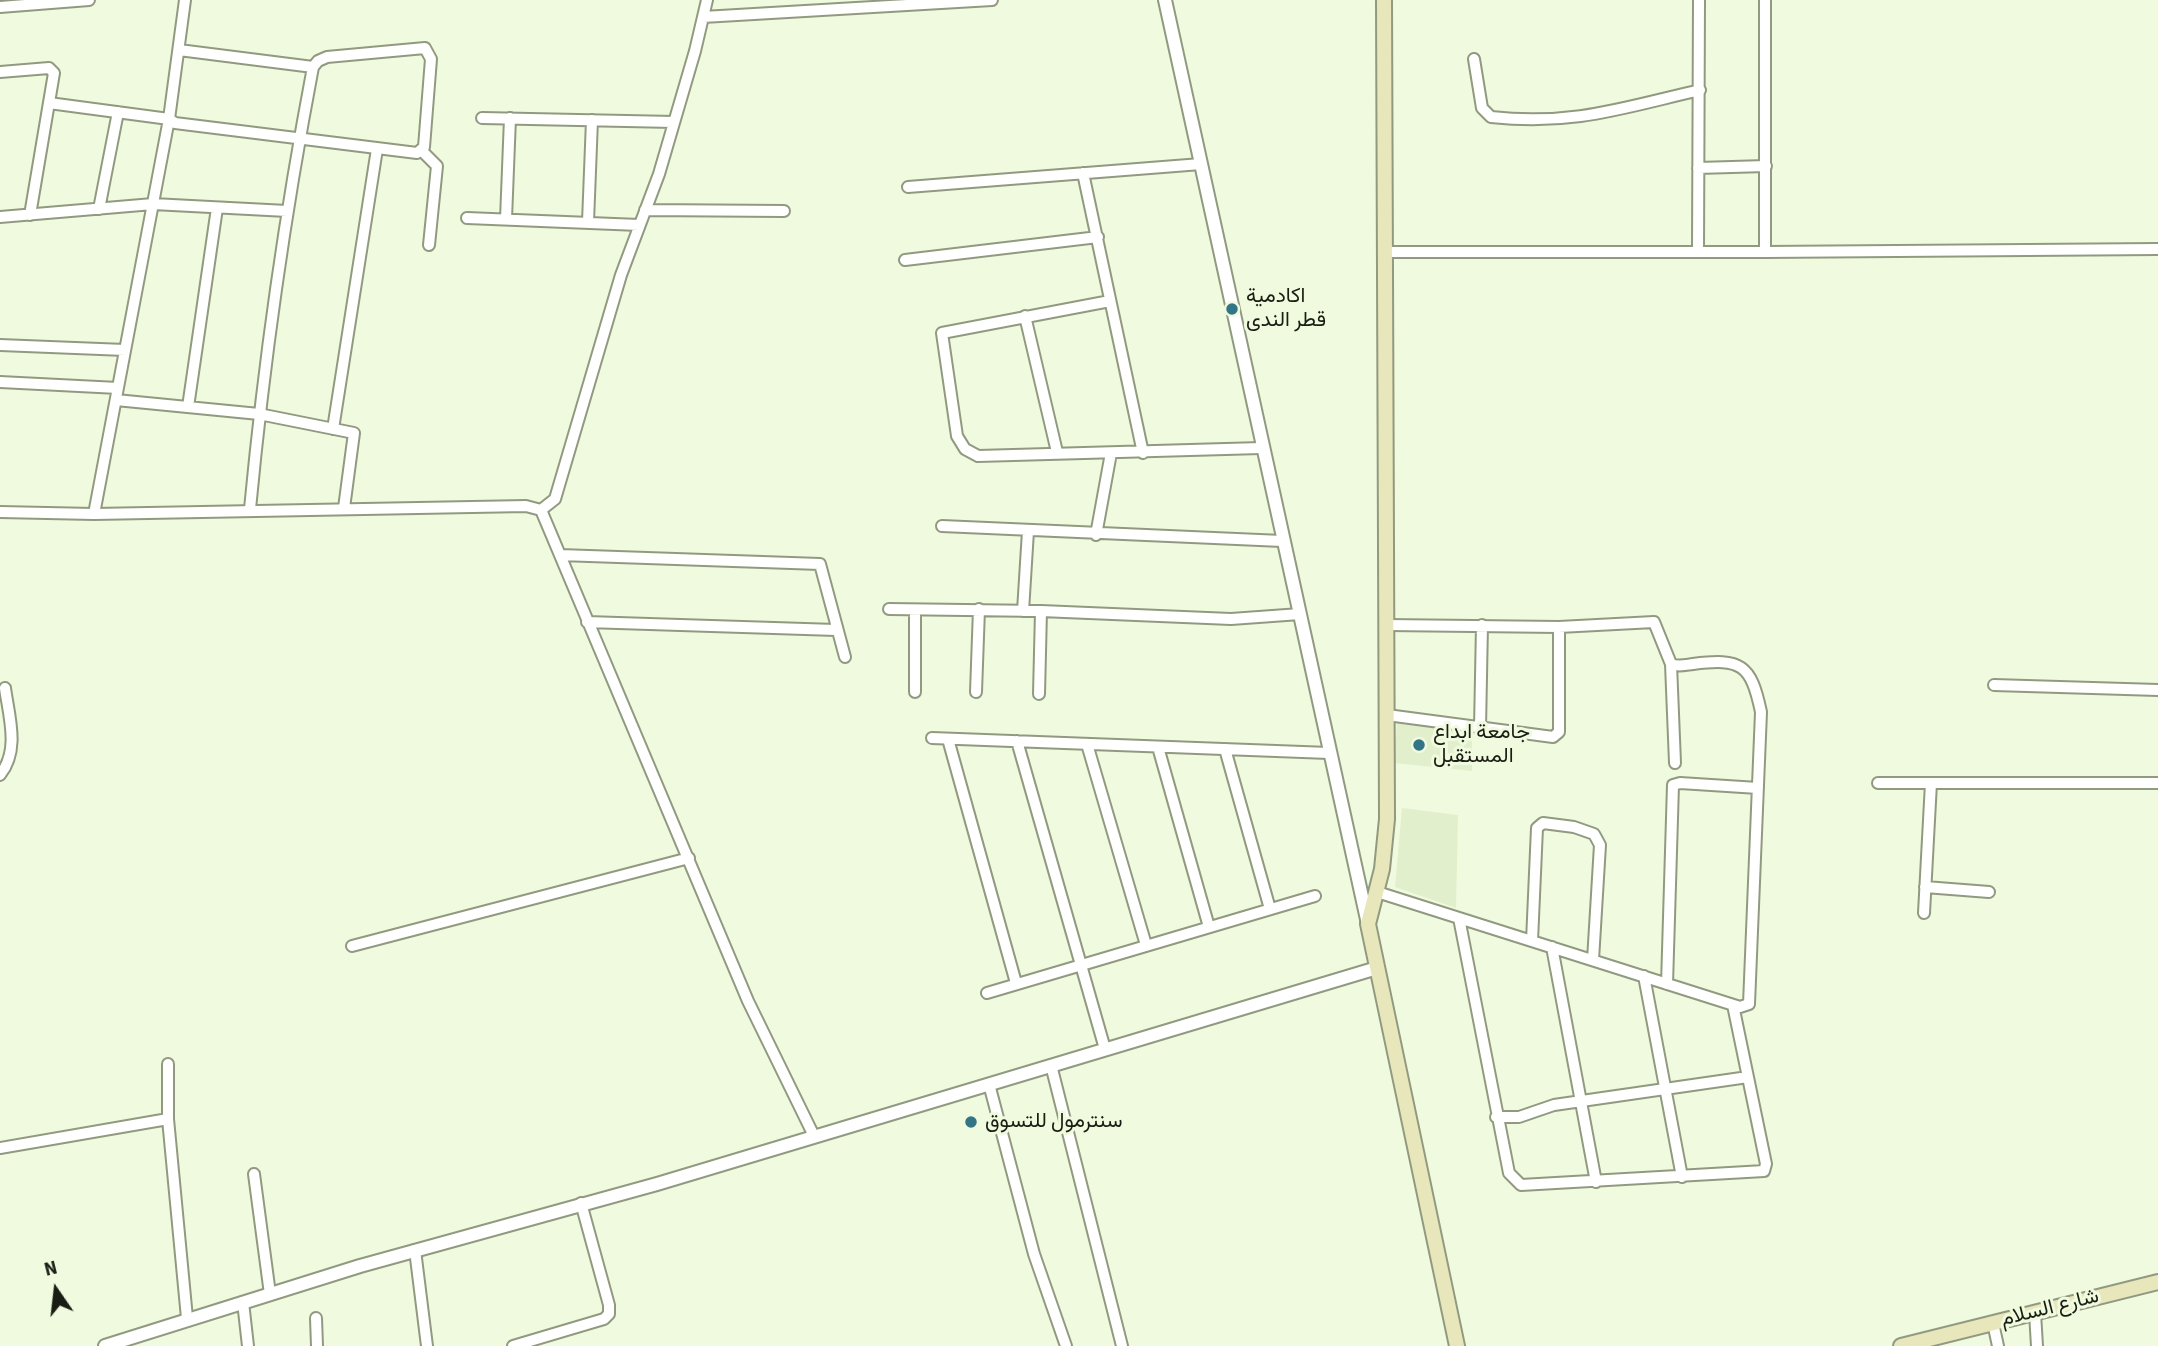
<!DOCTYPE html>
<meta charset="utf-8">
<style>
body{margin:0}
#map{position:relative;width:2158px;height:1346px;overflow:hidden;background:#f0fade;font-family:"Source Sans 3",sans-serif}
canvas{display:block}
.north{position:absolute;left:21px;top:1255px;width:70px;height:70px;-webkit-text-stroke:5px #f0fade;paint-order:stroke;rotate:346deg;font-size:19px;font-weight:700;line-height:28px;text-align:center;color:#191d13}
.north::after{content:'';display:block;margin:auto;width:24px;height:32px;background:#191d13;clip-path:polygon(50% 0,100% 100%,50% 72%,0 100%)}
</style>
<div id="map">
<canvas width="2158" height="1346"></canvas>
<div class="north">N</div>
</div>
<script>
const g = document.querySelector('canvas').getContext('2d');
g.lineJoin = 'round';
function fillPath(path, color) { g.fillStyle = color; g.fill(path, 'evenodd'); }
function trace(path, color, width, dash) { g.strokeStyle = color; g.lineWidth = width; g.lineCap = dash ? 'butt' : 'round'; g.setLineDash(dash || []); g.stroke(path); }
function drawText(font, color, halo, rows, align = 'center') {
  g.font = font + ' "Source Sans 3",Vazirmatn,sans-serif'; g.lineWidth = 6; g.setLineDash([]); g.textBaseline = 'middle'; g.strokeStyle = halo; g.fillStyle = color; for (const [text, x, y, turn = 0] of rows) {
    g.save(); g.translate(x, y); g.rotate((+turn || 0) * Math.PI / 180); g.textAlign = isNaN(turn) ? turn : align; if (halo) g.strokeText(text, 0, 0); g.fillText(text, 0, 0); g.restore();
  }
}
fillPath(new Path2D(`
 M1397,723l75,9v39l-78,-8z
 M1402,808l56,7 -2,93 -61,-21z`), '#e2efcc');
const minor = new Path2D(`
 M185,0l-16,119 6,4 242,30 7,-6 7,-88 -6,-11 -98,9 -9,4 -5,6c-28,147 -49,294 -63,442
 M0,7l89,-7
 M703,17l289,-17
 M179,50l134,17
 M1474,59l8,49 9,9c81,9 131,-9 209,-27
 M0,72l49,-4 5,5 -24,142
 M49,103l120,16 -75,395
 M482,118l192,4
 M422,151l15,15 -8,79
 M1698,168l68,-2
 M1083,173l60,280
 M908,187l293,-23
 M99,209l19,-97
 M645,210l139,1
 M0,217l153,-13 134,7
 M467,218l172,7
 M506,219l4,-101
 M588,222l4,-102
 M1698,251l1,-251
 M1385,252h380v-252
 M1765,252l393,-3
 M905,260l193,-23
 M1110,301l-168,32 15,103 8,13 13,7 283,-8
 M1025,316l32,136
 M0,345l125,5
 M0,382l118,6
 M116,400l143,14 95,19 -10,75
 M188,407l29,-199
 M333,429l44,-280
 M541,510l14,-11 66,-224 38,-101 36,-123 12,-51
 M0,512l94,2 432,-8 15,4 207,491 66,135
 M942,526l340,15
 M1096,535l15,-82
 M560,555l260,9 25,93
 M889,609l152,2 190,8 69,-5
 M1023,611l5,-80
 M587,622l249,8
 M1387,625l172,2v105l-6,5 -166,-22
 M1671,664l4,99
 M1994,685l164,5
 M915,692v-82
 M976,692l3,-83
 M1039,694l2,-83
 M1480,728l2,-103
 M932,738l397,15
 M948,739l68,244
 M1017,741l88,308
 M1087,744l59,201
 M1158,747l51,180
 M1225,749l45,160
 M0,775c20,-25 9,-58 5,-87
 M1878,783h280
 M1925,887l64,5
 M1377,892l363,115 9,-3 12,-292c-10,-48 -20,-54 -68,-48 -8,1 -15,3 -22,0l-17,-42 -95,5
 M1924,913l7,-130
 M1459,918l50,255 12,12 243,-14 2,-7 -33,-159
 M1532,941l5,-113 6,-5 31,4 20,7 6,11 -7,115
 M352,946l337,-88
 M1552,947l44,235
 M1644,976l38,201
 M1667,984l6,-199 7,-2 78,5
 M987,993l328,-97
 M168,1064v55l19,199
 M1051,1065l71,281
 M989,1084l45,170 32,92
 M1496,1117h23l35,-12 194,-28
 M0,1148l168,-29
 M254,1174l16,120
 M415,1250l12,96
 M243,1302l5,44
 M2035,1313l2,33
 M316,1318l1,28
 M1993,1323l5,23
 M513,1346l91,-27 5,-5v-9l-28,-102`);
const tertiary = new Path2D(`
 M1165,0l203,924
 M105,1346l255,-80 297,-82 720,-216`);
const secondary = new Path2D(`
 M1384,0l3,819 -5,50 -14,55 89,422
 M1901,1346l257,-64`);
trace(minor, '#919a80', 14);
trace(tertiary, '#919a80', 16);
trace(secondary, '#919a80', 18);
trace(minor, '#fff', 10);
trace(tertiary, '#fff', 12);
trace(secondary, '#e8e6bb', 14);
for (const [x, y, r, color] of [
 [1232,309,7,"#327586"],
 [1419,745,7,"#327586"],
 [971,1122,7,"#327586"]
]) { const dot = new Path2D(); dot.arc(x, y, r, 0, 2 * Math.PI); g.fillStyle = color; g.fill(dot); trace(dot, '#f0fade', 2.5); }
drawText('21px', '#191d13', '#f0fade', [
 ["اكادمية",1246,297],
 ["قطر الندى",1246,321],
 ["جامعة ابداع",1433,733],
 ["المستقبل",1433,757],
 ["سنترمول للتسوق",985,1122]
], 'left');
drawText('21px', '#191d13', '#f0fade', [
 ["شارع السلام",2050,1309,-14]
]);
</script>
